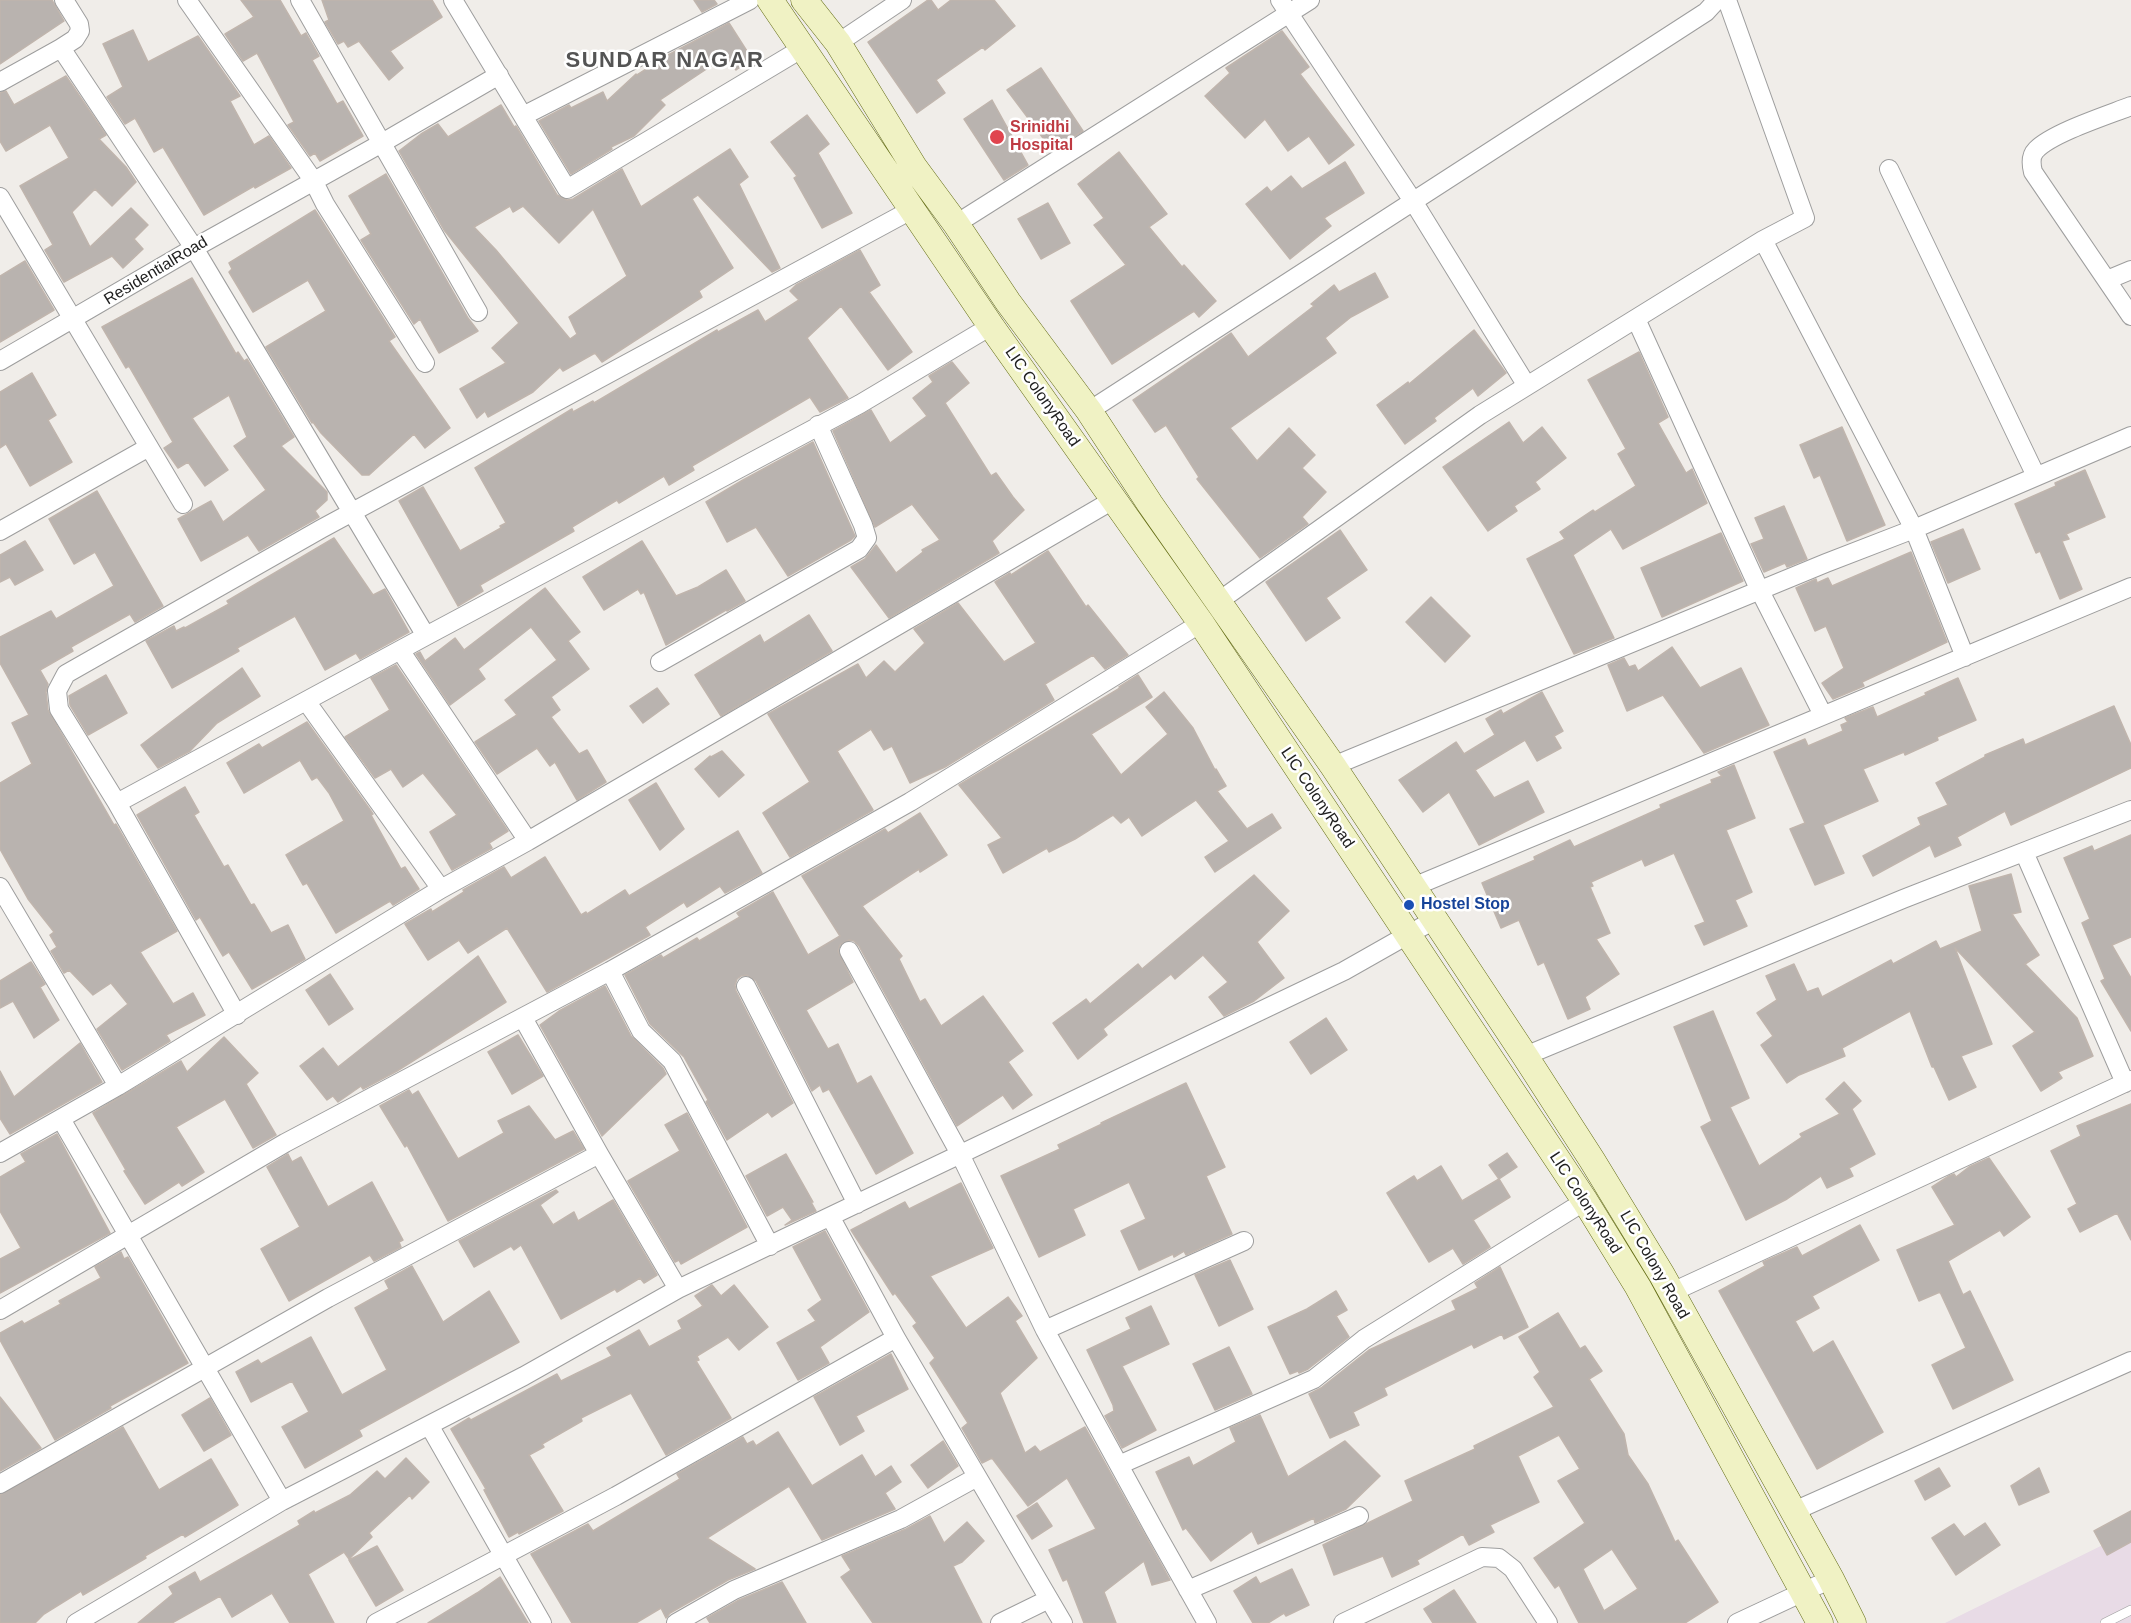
<!DOCTYPE html>
<style>
body{margin:0}
canvas{display:block;background:#f0ede9}
</style>
<canvas width="2131" height="1623"></canvas>
<script>
const g = document.querySelector('canvas').getContext('2d');
g.lineJoin = 'round';
function fillPath(path, color) { g.fillStyle = color; g.fill(path, 'evenodd'); }
function trace(path, color, width, dash) { g.strokeStyle = color; g.lineWidth = width; g.lineCap = dash ? 'butt' : 'round'; g.setLineDash(dash || []); g.stroke(path); }
function drawText(font, color, halo, rows, align = 'center') {
  g.font = font + ' Arial,sans-serif'; g.lineWidth = 5; g.setLineDash([]); g.textBaseline = 'middle'; g.strokeStyle = halo; g.fillStyle = color; for (const [text, x, y, turn = 0] of rows) {
    g.save(); g.translate(x, y); g.rotate((+turn || 0) * Math.PI / 180); g.textAlign = isNaN(turn) ? turn : align; if (halo) g.strokeText(text, 0, 0); g.fillText(text, 0, 0); g.restore();
  }
}
fillPath(new Path2D(`
 M2131,1531v92h-186z`), '#e8dbe6');
const building = new Path2D(`
 M0,0h52l12,21 -64,43z
 M241,0h39l21,36 5,-3 13,23 -7,4 25,44 6,-3 20,35 -43,25 -5,-8 -5,3 -22,-31 6,-3 -37,-69 -14,8 -18,-27 29,-17z
 M322,0h110l10,17 -52,34 13,17 -14,12 -30,-39 -11,6 -4,-6 -6,3 -13,-22 4,-2z
 M694,0h20l3,4 -15,8z
 M928,0h3l7,10 13,-10h43l21,26 -30,24 -2,-3 -47,33 9,13 -28,20 -49,-71z
 M729,23l23,36 -16,11 -10,-14 -66,44 5,5 -31,31 -23,11 1,2 -41,25 -32,-53 30,-16 2,3 32,-16 4,9 29,-27 1,1 31,-20z
 M133,30l15,32 50,-26 42,60 -10,5 24,44 15,-9 22,32 -36,20 -1,-2 -50,29 -41,-68 -9,5 -19,-34 -10,6 -18,-27 16,-10 -20,-43z
 M1282,31l27,36 -9,7 54,71 -25,19 -20,-28 -21,15 -23,-32 -20,19 -40,-42 25,-23 -4,-5z
 M1041,68l42,63 -31,19 -45,-60z
 M66,76l40,59 -7,4 27,28 10,15 -24,24 -17,-17 -23,23 18,35 41,-39 17,17 -14,14 9,10 -20,19 -11,-12 -48,26 -19,-32 8,-5 -33,-59 49,-28 -19,-33 -44,26 -6,-10v-48l6,-2 8,14z
 M992,100l36,65 -24,15 -40,-61z
 M501,105l13,22 2,-1 41,69 10,5 6,-1 49,-30 19,38 89,-58 18,28 -9,7 41,84 -8,4 -74,-77 -6,4 41,69 -34,23 3,6 -100,65 -7,-9 -32,18 -3,-4 -27,25 -45,25 -3,-6 -8,7 -17,-29 46,-26 -14,-15 27,-25 -75,-93 -45,-79 22,-17 17,-10 10,13zM510,206l3,6 10,-6 36,37 34,-34 34,67 -58,41 8,17 -7,5 -74,-89 -22,-23z
 M807,115l22,29 -11,9 34,60 -30,15 -28,-50 3,-2 -26,-34z
 M1119,152l48,62 -18,13 33,40 2,-2 32,36 -17,16 -5,-6 -82,53 -41,-63 55,-36 -32,-40 10,-7 -26,-34z
 M1345,162l19,31 -40,25 7,8 -41,33 -44,-55 21,-17 4,5 20,-16 11,13z
 M386,174l82,144 10,13 -39,22 -19,-34 -6,5 -53,-84 10,-6 -22,-38z
 M1048,203l22,40 -29,16 -23,-40z
 M315,210l80,127 -6,4 61,87 -25,20 -11,-14 -45,41h-7l-41,-42 -8,-11 -1,1 -46,-76 60,-36 -18,-31 -55,32 -24,-40 3,-3 -3,-6z
 M860,250l20,35 -11,7 43,60 -24,18 -47,-64 -34,32 41,60 -28,14 -10,-15 -118,69 2,4 -25,15 -5,-9 -45,27 -2,-3 -45,27 2,4 -94,54 3,6 -25,15 -59,-105 24,-14 37,64 41,-23 -1,-2 6,-3 -31,-55 97,-59 1,3 20,-11 1,2 123,-73 1,2 40,-22 7,12 34,-22 -9,-9 6,-6z
 M25,261l29,49 -54,32v-66z
 M1375,273l13,24 -37,20 -26,21 11,15 -106,75 27,33 32,-33 26,27 -13,13 24,24 -24,25 6,7 -48,34 -63,-79 2,-2 -33,-52 -11,7 -22,-32 98,-67 17,24 66,-51 -3,-2 23,-19 5,7z
 M192,278l44,76 2,-2 6,9 3,-2 47,78 -13,9 46,46v8l-12,11 4,6 -60,34 -11,-16 -47,26 -23,-42 33,-18 12,21 43,-32 -32,-44 13,-9 -18,-42 -37,23 36,52 -23,16 -17,-24 -10,6 -14,-20 9,-6 -44,-76 -3,2 -24,-41z
 M1474,330l32,43 -28,23 -5,-8 -39,30 2,3 -31,23 -28,-39 31,-23 1,2z
 M1639,352l29,65 -10,6 28,50 6,-4 15,34 -84,46 -12,-20 -38,26 41,83 -40,16 -47,-95 38,-20 -5,-7 33,-22 2,2 41,-26 -18,-32 8,-5 -38,-69z
 M952,362l17,21 -24,20 46,73 5,-3 17,24 11,13 -32,31 7,12 -110,65 -38,-51 14,-8 11,-14 20,28 27,-21 -1,-2 18,-10 -28,-36 -37,23 -42,-96 38,-21 19,33 37,-27 -14,-18 20,-16 -4,-6z
 M32,373l24,42 -8,5 24,42 -42,24 -24,-42 -6,4v-56z
 M1509,422l14,21 19,-16 24,31 -31,24 5,7 -26,17 3,5 -29,20 -45,-64z
 M1842,427l43,98 -38,16 -27,-66 -6,3 -14,-33z
 M813,442l42,94 -4,4 -63,36 -32,-49 -29,15 -21,-40 37,-22z
 M2085,470l20,47 -39,17 3,5 -7,2 20,48 -22,10 -20,-48 -4,2 -21,-49 41,-18 -1,-3z
 M97,491l66,115 -28,16 -5,-8 -59,33 2,4 -33,19 8,14 -2,8 2,18 66,115 2,-1 61,107 -37,21 33,52 20,-11 12,22 -39,20 4,6 -48,29 -25,-41 31,-25 -17,-21 -18,12 -24,-25 -5,3 -13,-22 6,-4 -7,-12 4,-3 -26,-33 -28,-50v-66l32,-19 -20,-41 17,-8 -29,-52v-26l51,-26 5,8 58,-33 -19,-34 -21,12 -25,-45z
 M1784,506l23,53 -20,8 -2,-4 -21,9 -13,-28 13,-5 -9,-21z
 M1963,529l17,40 -32,14 -17,-41z
 M1340,530l27,40 -41,28 14,20 -34,23 -40,-59z
 M1721,533l22,48 -81,36 -21,-49z
 M334,538l39,57 12,-6 24,43 -49,27 -4,-6 -31,17 -30,-54 -58,32 2,3 -67,37 -26,-47 28,-15 2,5 8,-4 1,1 44,-24 -2,-3z
 M25,541l18,29 -28,15 -5,-8 -10,5v-27z
 M642,541l34,55 22,-9 28,-17 19,31 -18,10 -1,-1 -60,35 -22,-53 -3,2 -3,-5 -34,21 -21,-33z
 M1048,551l38,56 2,-2 40,50 -23,14 -12,-14 -48,29 9,16 -109,67 -35,16 -18,-37 -8,4 -13,-21 -34,22 36,59 -83,47 -27,-44 47,-31 -42,-68 90,-50 8,14 18,-17 11,11 30,-29 -11,-14 44,-26 46,59 32,-19 -41,-61 15,-9 1,2z
 M1911,552l36,90 -85,40 2,4 -31,13 -11,-16 22,-15 -18,-42 -11,5 -19,-43 20,-9 1,4 11,-5 4,8z
 M545,588l35,44 -12,9 21,28 -38,28 9,13 -9,7 28,37 8,-4 19,32 -29,18 -22,-38 -5,4 -13,-18 -40,26 -22,-32 42,-27 -12,-15 52,-40 -26,-33 -53,42 7,10 -35,26 -34,-51 4,-2 5,9 30,-23 9,12z
 M1431,597l39,39 -25,26 -39,-40z
 M809,615l23,36 -111,65 -26,-41 65,-40 4,8z
 M1672,647l28,41 41,-20 28,57 -65,28 -41,-58 -36,16 -19,-46 16,-7 5,9 6,-2 3,6z
 M396,665l112,166 -19,12 3,5 -40,22 -22,-38 27,-17 -34,-42 -20,14 -12,-18 -16,9 -30,-41 45,-27 -19,-32z
 M242,668l18,28 -43,27 -27,28 -32,17 -17,-23z
 M106,675l21,38 -39,22 -18,-30 -1,-9z
 M1138,675l14,22 -61,37 30,41 47,-41 -22,-27 18,-15 29,36 22,42 1,-1 10,17 -9,5 30,38 25,-15 9,14 -66,44 -10,-15 24,-16 -33,-41 -54,36 -13,-19 -8,6 -8,-8 -38,24 -26,13 -2,-4 -44,25 -15,-28 14,-7 -43,-53 161,-97 -1,-1z
 M1958,678l18,42 -39,17 1,3 -33,15 -1,-3 -41,17 15,32 -55,24 21,48 -29,12 -25,-56 15,-6 -31,-71 31,-13 3,7 35,-15 -2,-6 7,-3 -3,-4 28,-11 4,10 49,-22 -1,-2z
 M657,688l12,16 -26,19 -13,-17z
 M1542,692l21,39 -9,5 7,12 -24,13 -12,-21 -50,30 19,28 34,-17 16,31 -65,33 -30,-53 -26,20 -24,-32 57,-38 8,12 31,-19 -9,-16 15,-9 2,4z
 M2114,706l17,39v23l-120,57 -6,-14 -48,26 4,8 -26,12 -5,-12 -57,31 -10,-20 58,-31 -3,-7 30,-13 -12,-22 49,-26v-2l38,-16 2,6z
 M307,722l64,89 2,3 -2,1 30,54 4,-2 14,22 -26,16 -3,-4 -54,32 -29,-50 -4,2 -17,-30 58,-34 -15,-28 -12,-16 -5,3 -12,-20 -56,33 -17,-30 32,-19 3,4z
 M722,751l22,24 -25,22 -24,-28 15,-13 1,1z
 M1734,765l21,53 -29,12 26,62 -17,8 12,26 -43,19 -9,-19 10,-4 -31,-69 -29,13 -3,-7 -51,23 2,4 -3,1 20,46 -14,6 23,35 -34,23 5,12 -22,10 -24,-57 -6,3 -19,-45 -18,8 -19,-45 53,-23 -1,-3 36,-17 4,7 87,-39 -1,-3 52,-22 -1,-3 11,-4 -4,-4z
 M656,783l28,46 -24,21 -31,-50z
 M185,787l14,25 -5,3 30,52 4,-2 23,40 3,-1 17,29 17,-8 17,34 -53,30 -23,-37 -6,4 -23,-39 -4,3 -59,-105z
 M920,813l27,42 -27,17 -1,-3 -57,37 40,50 -3,3 21,43 5,-3 16,27 42,-30 40,55 -15,11 24,33 -19,14 -10,-14 -46,31 -98,-180 -5,-5 -5,-1 -9,5 -2,6 15,31 -47,28 22,39 10,-5 19,40 14,-8 42,77 -37,21 -47,-85 -6,3 -3,-7 -8,6 -56,-110 -9,-6 -6,1 -4,3 -2,6 1,6 57,112 -21,14 -4,-5 -41,28 -21,-38 2,-2 -24,-43 -34,-33 -25,-49 36,-20 2,3 34,-20 2,3 41,-24 -3,-4 36,-21 35,63 32,-19 -38,-60 83,-47 3,4z
 M738,831l24,42 -37,20 -5,-7 -33,21 -3,-5 -39,25 5,8 -103,57 -40,-64 -39,25 -9,-13 -31,20 -23,-36 26,-15 1,3 32,-20 -1,-2 41,-23 7,11 34,-21 36,58 5,-3 1,2 38,-24 4,6z
 M2131,835v102l-19,8 19,33v53l-30,-50 4,-2 -23,-56 8,-4 -26,-61 28,-12 2,5z
 M2011,874l10,38 -9,2 27,41 -14,9 52,54 16,38 -35,16 4,6 -21,13 -28,-45 22,-14 -80,-84 37,96 -31,12 15,31 -27,13 -15,-33h-2l-22,-56 -68,37 3,8 -46,19 -12,8 -26,-38 12,-9 -16,-23 20,-13 -11,-24 28,-12 13,28 11,-4 4,9 69,-37 2,4 43,-23 4,8 42,-18 -13,-45z
 M1254,875l35,36 -32,31 27,36 -30,23 -30,15 -15,-19 19,-15 -25,-27 -28,24 -4,-5 -68,55 4,6 -29,24 -25,-36 33,-24 4,5 48,-40 4,5z
 M478,956l28,46 -109,69 -34,18 -2,-3 -23,16 -5,-6 -6,4 -27,-34 23,-18 15,19z
 M31,962l14,22 -5,3 19,33 -25,18 -21,-37 -13,7v-27z
 M330,974l23,35 -24,16 -23,-35z
 M605,986l26,50 32,32 3,6 -64,62 -62,-111 19,-14z
 M1713,1011l36,87 -19,9 29,59 43,-29 -2,-3 40,-20 -14,-15 18,-17 17,19 -9,8 23,45 -26,14 4,8 -26,12 -6,-12 -34,23 -41,21 -45,-93 11,-6 -38,-94z
 M1326,1018l21,32 -36,24 -21,-32z
 M518,1035l25,41 -31,18 -24,-42z
 M224,1037l34,36 -12,11 30,51 -23,13 -28,-49 -49,28 28,45 -22,14 -3,-4 -34,22 -21,-33 2,-1 -33,-57 88,-52 6,11z
 M80,1043l22,39 -92,52 -10,-16v-47l14,26z
 M1186,1083l39,84 -19,9 26,58 -46,21 -2,-4 -10,6 -1,-3 -34,16 -18,-39 25,-12 -17,-37 -56,27 12,26 -46,22 -38,-81 59,-27 -2,-4 44,-21 -1,-1z
 M409,1090l3,5 6,-4 40,68 46,-26 -6,-12 31,-15 26,34 18,-9 11,18 -136,72 -41,-76 -2,2 -25,-41z
 M2131,1104v136l-14,-27 -37,19 -12,-23 9,-5 -26,-53 30,-15 -4,-10z
 M687,1113l60,114 -66,37 -2,-4 -4,2 -47,-81 52,-30 -15,-26z
 M57,1134l53,99 -110,60v-34l21,-11 -21,-37v-34l26,-15 -5,-8z
 M1507,1153l10,14 -18,12 -10,-14z
 M288,1154l4,8 9,-5 27,50 44,-25 31,58 -4,2 2,5 -27,14 -4,-6 -81,46 -28,-52 39,-22 -33,-60z
 M786,1154l27,48h-2l5,9 -31,14 7,-5 -9,-13 -16,9 -21,-40z
 M1989,1158l41,59 -26,19 -4,-6 -52,31 15,34 7,-4 43,89 -60,29 -21,-44 34,-17 -26,-56 -21,9 -22,-51 58,-25 -23,-38 17,-11 5,-2 2,3 13,-10z
 M1441,1166l21,35 37,-22 11,18 -37,23 17,27 -27,17 -10,-16 -24,14 -42,-69 27,-17 3,5z
 M961,1183l32,65 -63,28 36,52 42,-31 14,19 -7,5 22,37 -37,35 25,60 10,-7 5,6 45,-25 85,153 -18,5 -8,-24 -40,31 12,31h-32l-17,-44 -4,2 -14,-31 47,-21 -29,-51 -39,28 -36,-48 -10,5 -20,-35 6,-5 -38,-60 5,-5 -22,-32 4,-3 -22,-30 -2,2 -42,-65 54,-28 4,7z
 M556,1190l2,2 -18,13 13,20 21,-13 4,9 35,-21 44,75 -13,8 -4,-5 -23,14 -2,-3 -54,30 -40,-74 -7,5 -3,-4 -37,21 -15,-26z
 M1860,1225l19,35 -67,36 7,12 -24,13 18,32 20,-12 50,91 -66,37 -98,-178 46,-25 -2,-4 34,-15 5,9z
 M825,1231l44,81 -49,35 9,16 -31,17 -21,-37 39,-22 -8,-11 14,-10 -29,-53z
 M121,1252l3,7 4,-2 60,106 -78,43 1,2 -56,32 -55,-100v-7l22,-12 2,3 37,-20 -2,-3 42,-23 -6,-11z
 M1230,1260l23,49 -34,17 -24,-51z
 M412,1266l31,56 46,-31 30,51 -160,88 3,6 -57,32 -23,-41 27,-15 -17,-31 -41,21 -15,-30 22,-12 3,4 50,-27 31,58 45,-25 -32,-62 34,-19 -4,-8z
 M1500,1267l28,60 -24,12 -2,-5 -28,14 -2,-4 -88,44 3,7 -34,17 6,13 -29,13 -21,-44 12,-6 48,-38 87,-40 -4,-9 26,-13 -3,-5z
 M712,1285l9,11 13,-11 34,42 -29,23 -11,-13 -31,19 2,4 -3,1 35,57 -65,37 -35,-62 -50,25 1,3 -40,23 2,3 -15,8 34,56 -44,23 -1,-2 -9,5 -25,-47 2,-1 -35,-60 18,-11 2,2 86,-46 4,7 51,-25 -5,-8 32,-18 10,17 33,-18 -4,-8 25,-15 -8,-10z
 M1336,1291l11,19 -11,6 13,21 -41,32 -9,4 -1,-2 -8,3 -22,-47 39,-18z
 M1151,1306l18,38 -47,22 34,64 -34,18 -17,-32 9,-5 -1,-6 -26,-55 44,-21 -5,-11z
 M1558,1313l22,36 5,-3 17,25 -13,8 35,55 4,21 20,29 27,58 3,-2 40,62 -33,21h-106l-20,-38 -4,3 -21,-30 51,-35 -27,-42 22,-12 -21,-34 -41,21 21,46 -49,23 4,7 -25,13 -6,-11 -46,26 2,4 -27,13 -9,-21 -49,19 -11,-30 90,-44 -8,-20 70,-32 -1,-3 80,-39 -20,-30 6,-5 -21,-35zM1612,1549l26,40 -34,22 -21,-42z
 M1229,1347l23,47 -37,16 -22,-46z
 M891,1354l17,35 -52,27 8,15 -24,14 -26,-48z
 M0,1397l41,51 -41,23z
 M210,1398l21,37 -27,16 -22,-36z
 M1260,1415l28,62 57,-36 35,35 -34,33 -31,14 -1,-5 -56,26 -6,-13 -41,30 -25,-33 -3,2 -27,-58 33,-15 4,9 43,-24 -6,-14z
 M123,1427l36,63 52,-31 27,46 -53,32 -2,-3 -38,22 1,2 -63,37 -2,-4 -37,23 -9,9h-35v-128z
 M778,1432l34,54 50,-31 13,22 16,-11 10,16 -16,11 10,16 -73,31 -33,-54 -82,52 48,31 -27,11 -58,33 -4,5 -5,-10 -25,15h-64l-41,-69 57,-30 5,7 87,-52 -3,-5 66,-37 4,7 6,-3 3,5z
 M943,1441l15,25 -30,22 -17,-23z
 M406,1458l23,24 -17,17 -2,-4 -41,38 3,4 -23,22 -5,-7 -36,22 26,49h-44l-18,-30 -40,24 -12,-21 -48,27h-34l35,-29 -4,-7 26,-15 5,10 100,-57 -2,-4 16,-10 1,2 35,-18 27,-24 8,8z
 M1939,1468l11,18 -25,14 -10,-19z
 M2039,1468l10,24 -30,13 -8,-19z
 M1037,1503l15,23 -20,13 -15,-23z
 M2131,1511v31l-24,13 -13,-24z
 M930,1516l14,27 23,-21 17,19 -22,21 -9,4 29,57h-109l-32,-46 10,-7 -9,-14 64,-27z
 M1985,1523l15,22 -44,30 -24,-37 22,-14 10,13z
 M377,1546l26,44 -27,16 -27,-46z
 M1292,1569l17,36 -23,11 -2,-3 -16,10h-15l-19,-32 22,-14 4,7z
 M500,1577l28,46h-100l49,-30z
 M782,1582l24,41h-96l-3,-5 32,-18z
 M1454,1590l22,33h-43l-9,-14z`);
fillPath(building, '#b9b3af');
trace(building, '#c0b5ad', 1.5);
const service = new Path2D(`
 M2105,1623l26,-13`);
const minor = new Path2D(`
 M187,0l126,180 12,24 100,159
 M300,0l178,312
 M453,0l114,189 236,-141
 M1280,0l133,201 114,185
 M1727,0l78,218 -42,22
 M838,43l64,-43
 M61,48l14,-9 5,-8 -1,-7 -15,-24
 M0,82l61,-34 133,200 232,388 434,-232 131,-78
 M2131,106c-23,9 -79,27 -95,44 -6,6 -5,14 -3,22l98,144
 M523,116l227,-116
 M1889,169l147,307
 M0,197l183,307
 M956,224l354,-224
 M2107,280l24,-10
 M1636,319l124,272 63,124
 M0,361l194,-113 188,-105 117,-68
 M1089,411l617,-399 11,-12
 M0,531l149,-84
 M1219,601l261,-186 283,-175 151,289 51,128
 M400,650l128,191
 M660,662l199,-113 8,-11 -4,-13 -45,-100
 M306,701l135,188
 M1333,766l493,-203 88,-34 217,-93
 M117,803l309,-167
 M2024,852l101,231
 M0,887l118,199
 M1413,887l718,-300
 M849,951l111,203 85,176 110,201 52,92
 M610,971l31,60 31,30 98,185
 M746,986l111,218
 M237,1015l-120,-212 -58,-94 -2,-18 9,-17 255,-145 592,-320
 M523,1018l76,136 79,135
 M1525,1056l378,-157 228,-89
 M61,1119l221,382
 M0,1153l118,-67 323,-197 87,-48 585,-341
 M831,1218l65,120 167,285
 M1670,1293l461,-213
 M0,1310l285,-167 325,-172 300,-169 291,-179
 M1045,1330l199,-89
 M429,1425l113,198
 M1119,1465l195,-86 50,-40 221,-138
 M0,1484l328,-186 271,-144
 M1792,1512l339,-151
 M1188,1590l171,-74
 M76,1623l206,-122 242,-125 154,-87 666,-318 90,-51
 M376,1623l240,-127 280,-158
 M676,1623l58,-33 167,-71 76,-42
 M1000,1623l49,-24
 M1343,1623l139,-66 17,1 14,11 35,54
 M1737,1623l94,-44`);
const secondary = new Path2D(`
 M770,0l221,326 210,297 384,578 53,86 182,336
 M804,0l34,43 76,124 42,57 52,78 81,109 61,93 183,262 192,290 67,104 70,115 169,304 22,44`);
trace(service, '#9e9e9e', 10);
trace(minor, '#9e9e9e', 20);
trace(secondary, '#636c14', 27);
trace(service, '#fff', 9);
trace(minor, '#fff', 18);
trace(secondary, '#f0f2c4', 26);
for (const [x, y, r, color] of [
 [997,137,8,"#e0444e"],
 [1409,905,6,"#1a4fb4"]
]) { const dot = new Path2D(); dot.arc(x, y, r, 0, 2 * Math.PI); g.fillStyle = color; g.fill(dot); trace(dot, '#fff', 2); }
drawText('bold 16px', '#be3a42', '#fff', [
 ["Srinidhi",1010,128],
 ["Hospital",1010,146]
], 'left');
drawText('16px', '#212121', '#fff', [
 ["ResidentialRoad",156,271,-31],
 ["LIC ColonyRoad",1042,397,55],
 ["LIC ColonyRoad",1317,798,56],
 ["LIC ColonyRoad",1585,1203,57],
 ["LIC Colony Road",1654,1265,60]
]);
drawText('bold 16px', '#164399', '#fff', [
 ["Hostel Stop",1421,905]
], 'left');
g.letterSpacing = '1.5px';
drawText('bold 22px', '#545454', '#fff', [
 ["SUNDAR NAGAR",665,61]
]);
g.letterSpacing = '0px';
</script>
